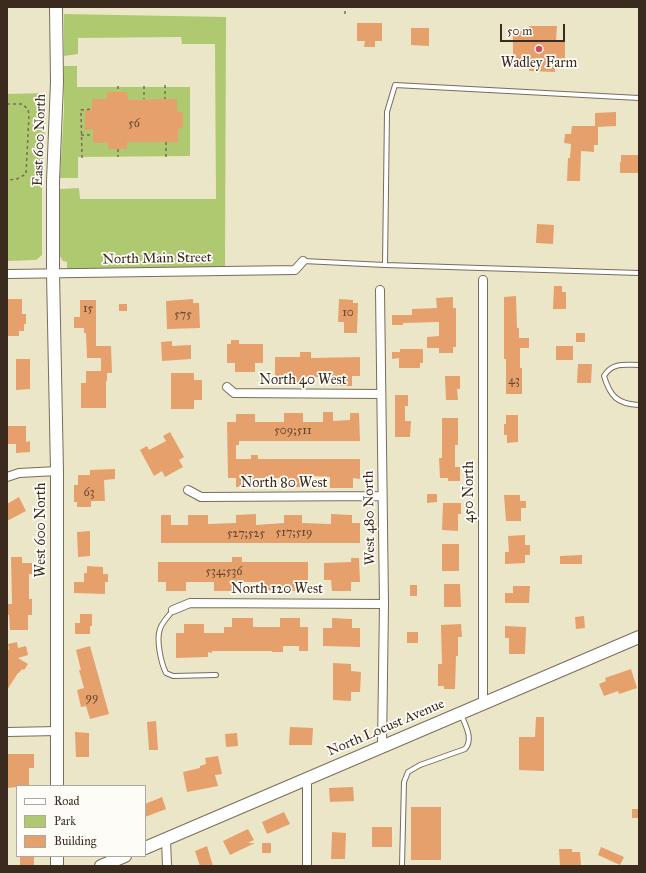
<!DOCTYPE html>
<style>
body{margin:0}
#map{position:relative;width:646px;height:873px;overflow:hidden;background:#ece6c9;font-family:"IM FELL Great Primer",serif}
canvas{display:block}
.frame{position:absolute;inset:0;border:8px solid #3b2a1e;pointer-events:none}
.legend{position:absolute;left:16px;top:785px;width:130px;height:72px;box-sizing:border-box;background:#fdfcf7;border:1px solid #afa8a0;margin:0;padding:5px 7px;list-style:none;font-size:12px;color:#3b2a1e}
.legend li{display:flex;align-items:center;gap:8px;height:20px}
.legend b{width:20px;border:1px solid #afa8a0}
.scale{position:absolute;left:500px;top:24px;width:65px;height:18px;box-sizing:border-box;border:2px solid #3b2a1e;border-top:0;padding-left:5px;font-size:12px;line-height:14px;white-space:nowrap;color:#3b2a1e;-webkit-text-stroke:3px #fdfcf7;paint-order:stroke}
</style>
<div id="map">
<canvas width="646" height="873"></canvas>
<div class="frame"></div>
<ul class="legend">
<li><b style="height:5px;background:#fff"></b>Road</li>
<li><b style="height:11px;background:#aec96f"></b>Park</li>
<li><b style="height:11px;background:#e5a06c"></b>Building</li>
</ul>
<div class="scale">50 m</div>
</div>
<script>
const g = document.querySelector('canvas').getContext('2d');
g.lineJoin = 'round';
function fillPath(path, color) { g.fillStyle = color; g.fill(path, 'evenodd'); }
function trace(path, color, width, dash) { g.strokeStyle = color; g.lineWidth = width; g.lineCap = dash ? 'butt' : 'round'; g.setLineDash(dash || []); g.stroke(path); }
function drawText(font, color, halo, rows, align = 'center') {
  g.font = font + ' "IM FELL Great Primer",serif'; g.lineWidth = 3.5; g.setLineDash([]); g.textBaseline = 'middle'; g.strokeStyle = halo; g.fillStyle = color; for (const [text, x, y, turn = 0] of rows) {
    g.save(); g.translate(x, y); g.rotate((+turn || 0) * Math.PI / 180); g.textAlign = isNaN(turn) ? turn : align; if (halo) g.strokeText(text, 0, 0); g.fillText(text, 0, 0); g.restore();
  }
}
fillPath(new Path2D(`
 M64,14l162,3 -1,250 -158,3v-8l-4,-1 -3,-5 -1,-67 20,-1 1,11h136l-1,-155h-33l-1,-7 -103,1v16l-14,2z
 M64,66h13v21h113v69l-112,1v21h-18l4,-68z
 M47,93l-5,84v78l-6,5 -29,1v-167z`), '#aec96f');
fillPath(new Path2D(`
 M357,23h25v18h-7v6h-11l1,-6h-8z
 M529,26h28l-1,15h9v18l-10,-1v14l-26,-1v-8l-11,-1v-4h-5v-27h16z
 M411,28h18v18l-18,-1z
 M107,92h20l1,8 49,-1v13h6v16l-5,1v13h-51v7h-19v-6h-15v-14l-8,1v-20h7v-11h15z
 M616,112v14l-18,1v18h-4v7l-13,-1 -1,30h-13l1,-23h2l1,-14 -7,-1 1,-9h6l1,-8h23v-13z
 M621,155h18v18h-19v-11h1z
 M537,224l17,1 -1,19 -17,-1z
 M554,286h8v6h4v17h-13z
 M516,296l1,32h2v10h10v10h-9v20h2v26h-16v-35h-2v-62z
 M453,297v11h3v39h-3v6h-14v-5h-12v-11l12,-1v-14l-36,1v2h-11v-10h20v-6l25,-1 -1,-10z
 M7,299h15v15h4v10h-2v7h-5v5h-12z
 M193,299v4h6l1,25 -33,1 -1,-28z
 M339,299l14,1v3h5l-1,30h-13v-11h-6z
 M80,300h16v46h15l1,27h-5v8h-1v27h-25v-25h5v-12h15v-13h-14l-1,-25h-2v-5h-10v-11h6z
 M119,304h8v7h-8z
 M576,333h9v9h-9z
 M231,340h8v4h24v19h-8v9h-20v-9h-8v-19h4z
 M172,341v5l19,-1v14l-29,2 -1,-19z
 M556,346h17v14h-17z
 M400,349h23v14h-3v5h-21v-10l-7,1v-7h8z
 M300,352h11v6l49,-1v19h-8v10h-20v-9h-29v8h-19v-8h-9v-20h25z
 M16,359h14v30l-14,1z
 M578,364h14l-1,19h-14z
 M171,373h23v7h8v20h-8v9h-23z
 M445,376h15v13h-3l1,11h-12z
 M395,395h13v11h-3v15h6l-1,16h-15z
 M323,412h10v9l17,-1v-7h9l1,28h-121v4h-3v14h15v-4h7v4h102v20l-7,-1v10h-23v-11l-18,-1v2h-8v9h-21v-9h-27v9h-20v-9h-8l-1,-56h9v-8h19v8h29v-9h19v9h20z
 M506,415h12v27l-11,1v-8h-3v-11h2z
 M442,418h16v27h-3v22h5v14h-12v-3h-8l-1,-20h3z
 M7,426h19v16l4,-1v11l-14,1v-9h-9z
 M170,432l14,25 -5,3 4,7 -18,10 -3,-6 -8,5 -14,-26 7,-4 2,4 17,-9 -3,-5z
 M115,469v10l-11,1 1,21h-14v6h-14v-5h-3v-17h4v-10h12v-5z
 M427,494h10v8l-10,1z
 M504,495h16v6h6v7h-5v13h-15z
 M19,497l7,14 -19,10v-17z
 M443,503h18v11h-3v17l-16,-1z
 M256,514v11l28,-2v-8h18v8l29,1v-10l21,1v8h8v20h-199v-28h10v10h17v-10h20v9l28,-1v-8z
 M90,531v25l-12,1 -1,-25z
 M525,535v10h5v10h-5v8l-20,1v-12h4l-1,-16z
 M442,544h17v27h-17z
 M582,555v9h-22v-8z
 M11,557h11v6h10v11h-3v25h3v16h-4v15h-18l-1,-15h-2v-11h5z
 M232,557h10v5h66v19h-8v10l-38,-1v-8h-27v9h-21v-9h-28v9h-20v-9h-8v-20h74z
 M351,558h8l1,24h-9v9h-19l-1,-11h-7v-17l27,-1z
 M87,566l16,1v7h5v8h-3v12l-31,-1v-11h10v-9h3z
 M444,584h16l1,23h-17z
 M410,585h7v11h-7z
 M513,586h17l-1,17h-24v-10h8z
 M80,614h12v12h-2v8h-15v-11h5z
 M584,616l1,12 -9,1 -1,-12z
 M232,618h21v9h27v-9h20v9h8v24h-9v-5h-16v6h-11v-1h-60v2l-4,-1v5l-32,1v-25h8v-9h20v9h20v-6h8z
 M332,618l20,1v9h8v19l-37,-1v-18h9z
 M461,624l1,13h-4v19h-2l-1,33h-11v-3h-6v-22h4l-1,-39z
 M505,626l21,1 -1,27h-16v-16h-4z
 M407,632h11v11h-11z
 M17,642l1,6 8,-2 2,9 -10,3 10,6 -4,6 -2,-1 -3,4h-1l-11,17v-39l2,-2 -1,-5z
 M90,646l19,68 -19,5 -4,-13 -5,1 -4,-17 7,-2 -5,-18h2l-5,-20z
 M333,663l18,1v7l10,1 -1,20h-9v9l-18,-1z
 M631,669l6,19 -18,6 -1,-3 -14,5 -5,-12 7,-3 -1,-3z
 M536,717h8v54l-25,-1v-33h16z
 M156,721l2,29h-9l-2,-28z
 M290,727l23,1 -1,17h-23z
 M75,732l14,1v24h-13z
 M237,733l1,13 -12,1 -1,-13z
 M7,754h27v14h-5v18l-22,2z
 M218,756l4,18 -7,1 3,11 -31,6 -4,-20 17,-4v-2l6,-2 -1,-6z
 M353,787l1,14 -24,1 -1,-14z
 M162,797l4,12 -21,8v-13z
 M411,807h30v53h-30z
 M632,809h7v9h-7z
 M284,812l6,12 -23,10 -5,-12z
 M372,827h20v20h-20z
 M248,829l6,11 -6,3h7l-25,12 -7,-14z
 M332,832l14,1 -1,26h-14z
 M262,843h9v10h-9z
 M207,846l6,20h-13l-5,-15z
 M601,847l23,10 -4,8 -22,-10z
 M559,849h13v3h8l1,14h-21z
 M20,856h14v9h-14z`), '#e5a06c');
const lane = new Path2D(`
 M639,98l-244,-13 -8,27 -2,153 254,8
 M303,261l82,4
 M639,365c-14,0 -27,-3 -35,11 6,20 13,28 35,29
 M173,610c-4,6 -11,12 -13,19 -4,11 1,34 6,44l7,3 43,-1
 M402,866l2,-84 4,-10 12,-7 45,-16c9,-10 0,-24 -4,-35`);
const street = new Path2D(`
 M7,274l288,-4 8,-9
 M483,280v423
 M380,290l4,314 -2,142
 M227,387l7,6 147,1
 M7,477l12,-4 38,-2
 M188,490l13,7 181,-1
 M173,610l17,-7 194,1
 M7,732l51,-1
 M307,779v87
 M166,839l1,27`);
const secondary = new Path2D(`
 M56,7l1,75 -4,99v92l4,198v315
 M145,848l494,-211
 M57,866v-10
 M101,866l24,-10`);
trace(lane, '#796c5a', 6);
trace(street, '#796c5a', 10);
trace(secondary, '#796c5a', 14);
trace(new Path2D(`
 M345,14v-7
 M165,85v14
 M118,86v6
 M144,86v13
 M7,104h15l6,5 1,6 -3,59 -9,5 -10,1
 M81,135h12
 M166,142v15
 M118,149v8
 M82,158l-1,-48 11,-1`), '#796c5a', 1.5, [3, 3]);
trace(lane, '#fff', 4);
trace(street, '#fff', 8);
trace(secondary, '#fff', 12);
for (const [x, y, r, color] of [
 [539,49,4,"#d1495b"]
]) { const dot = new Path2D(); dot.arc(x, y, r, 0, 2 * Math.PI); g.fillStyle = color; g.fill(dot); trace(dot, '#fdfcf7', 1.5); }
drawText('12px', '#664832', null, [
 ["56",134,124],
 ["15",88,309],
 ["10",348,313],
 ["575",183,315],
 ["43",514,381],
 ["509;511",293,431],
 ["63",89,493],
 ["517;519",294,533],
 ["527;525",246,534],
 ["534;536",224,572],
 ["99",92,698]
]);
drawText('14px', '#3b2a1e', '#fdfcf7', [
 ["Wadley Farm",539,64]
]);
drawText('14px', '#3b2a1e', '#fdfcf7', [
 ["East 600 North",40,140,-88],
 ["North Main Street",157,259,-1],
 ["North 40 West",303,381],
 ["North 80 West",284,484],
 ["450 North",470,492,-90],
 ["West 480 North",370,518,-91],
 ["West 600 North",42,530,-90],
 ["North 120 West",277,590],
 ["North Locust Avenue",386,728,-23]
]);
</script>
